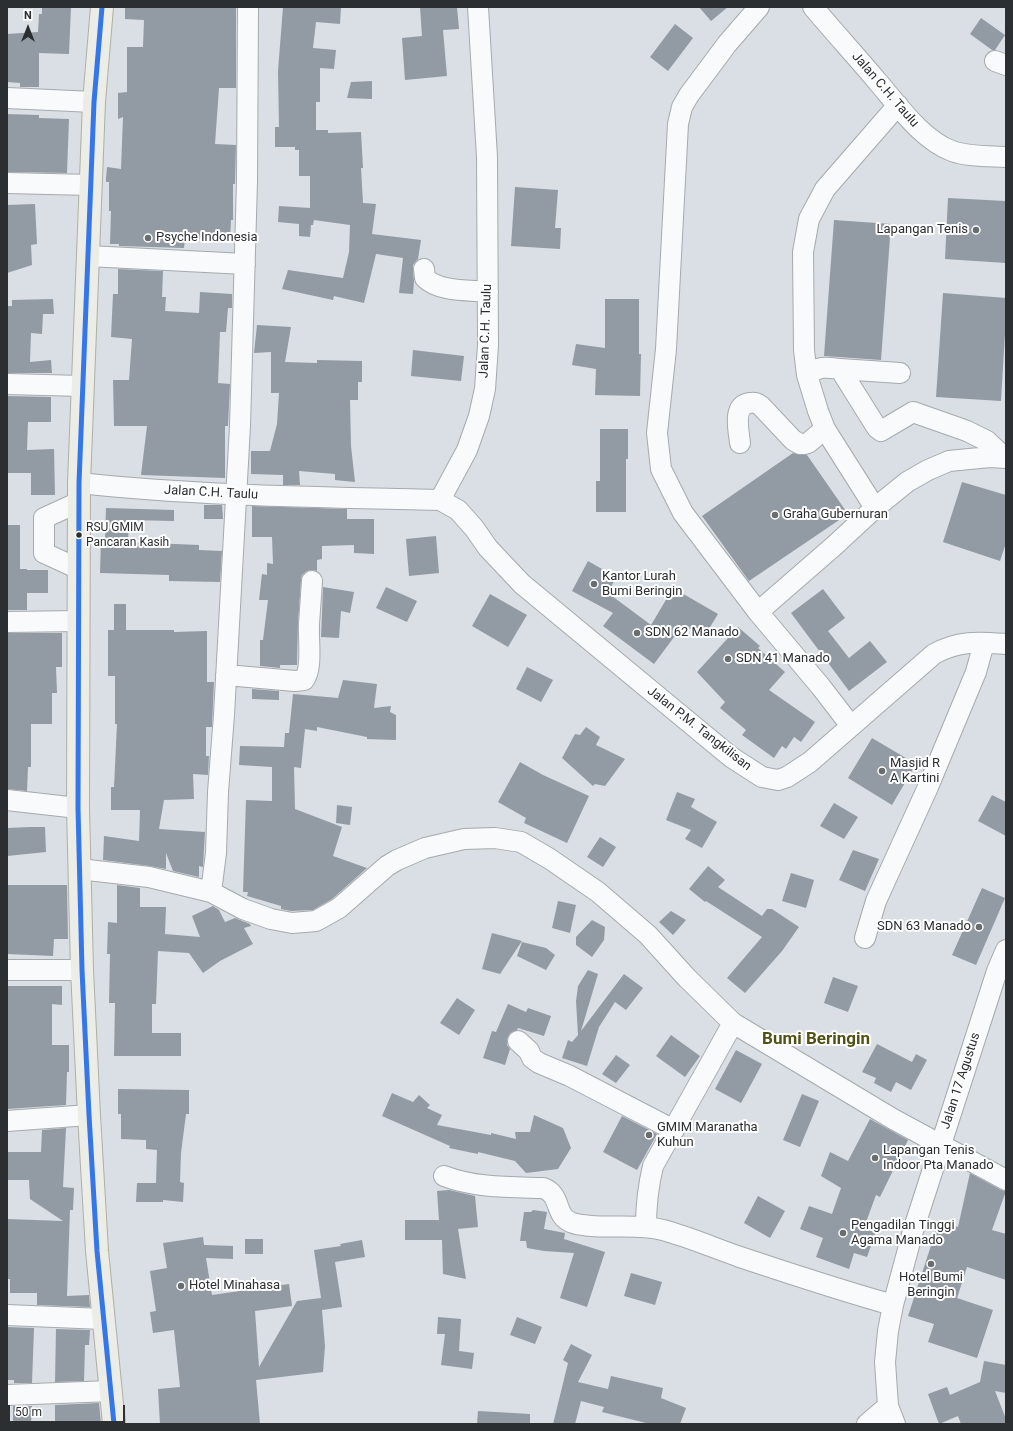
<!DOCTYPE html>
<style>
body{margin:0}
#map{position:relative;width:1013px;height:1431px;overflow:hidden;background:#d9dfe4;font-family:Roboto,sans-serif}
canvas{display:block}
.frame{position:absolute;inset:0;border:8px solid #2b2f32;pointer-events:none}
.north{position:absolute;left:8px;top:8px;width:40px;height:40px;-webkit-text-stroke:3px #fff;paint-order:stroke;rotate:0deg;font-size:11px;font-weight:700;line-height:16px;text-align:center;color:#2b2f32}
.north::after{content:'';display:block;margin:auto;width:14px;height:18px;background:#2b2f32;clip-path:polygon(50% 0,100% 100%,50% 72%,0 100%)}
.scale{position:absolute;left:8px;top:1405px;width:117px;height:18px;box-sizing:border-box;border:2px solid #2b2f32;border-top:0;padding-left:5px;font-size:12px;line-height:14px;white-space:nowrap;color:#2b2f32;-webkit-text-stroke:3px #fff;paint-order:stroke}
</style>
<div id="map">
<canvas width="1013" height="1431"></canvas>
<div class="frame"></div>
<div class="north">N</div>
<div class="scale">50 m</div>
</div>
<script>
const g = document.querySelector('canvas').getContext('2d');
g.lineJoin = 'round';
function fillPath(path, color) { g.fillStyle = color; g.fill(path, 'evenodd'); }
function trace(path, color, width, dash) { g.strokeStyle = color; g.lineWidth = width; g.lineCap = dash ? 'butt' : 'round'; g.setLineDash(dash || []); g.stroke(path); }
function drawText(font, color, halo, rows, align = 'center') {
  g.font = font + ' Roboto,sans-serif'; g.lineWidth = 4; g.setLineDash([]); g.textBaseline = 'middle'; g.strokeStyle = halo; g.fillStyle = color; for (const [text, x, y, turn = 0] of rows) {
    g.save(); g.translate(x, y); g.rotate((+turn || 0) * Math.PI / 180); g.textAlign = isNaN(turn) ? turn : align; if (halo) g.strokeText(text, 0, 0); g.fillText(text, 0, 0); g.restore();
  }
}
fillPath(new Path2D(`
 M42,7h29l-2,47 -30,-1v34h-19v-4l-13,-1v-48l31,-2 1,-18h3z
 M125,7h111v81h-17l-4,56 21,1 -1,39h-2v36h-2l-1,20 -45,-1 -1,9 -65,-2v-2h-9l1,-33h-2v-29h-3v-3l1,-12 14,2 2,-52 -5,2v-26l9,-1v-45h16l1,-27 -19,-1z
 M283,7h58l-1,17 -24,-2 -3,26 23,2 -2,19 -14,-1v34h-4v28h12v3l33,-1 2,36h-2l2,35 13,1 -4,30 49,6 -3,19 -1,1 -4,5v5l1,11 -1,13 -14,-1 4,-35 -27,-4 -12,49 -30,-7 -1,4 -51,-11 6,-19 55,8 6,-26 1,-27 -36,-5 -1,5h-2l-1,12 -11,-1v-12l-21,-2 1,-16 31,2v-32h-11v-26h-4v-3h-20v-20h4l-1,-56z
 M420,7h37l2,22 -16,1 4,46 -42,4 -3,-42 20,-2z
 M699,7h29l-17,14z
 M981,18l24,17 -10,15h-3l-22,-16z
 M675,24l18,14 -25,33 -18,-14z
 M372,81v18l-25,-1 4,-16z
 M7,114l32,1v3l30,1 -2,54 -60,-1z
 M515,187l43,3 -3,38h6l-1,21 -49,-3z
 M948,198l58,3v62l-61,-4z
 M35,204l2,40 -6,1 1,20 -25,8 1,-32 -1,-36z
 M834,220l57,4 -10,136 -57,-4z
 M118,269l45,2 -1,26h4l-1,14 34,2 1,-21 32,2v14h-4l-2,24h-6l-2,51 12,1 -2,42h-3v52l-84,-3 6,-49h-33l-1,-46h16l3,-41 -21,-2 2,-43h5z
 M943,293l63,5v19l-5,84 -65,-4z
 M53,299l1,15h-11l-1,20 -11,-1 -1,29 21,-2 1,13h-45v-67h5v-6z
 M605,299h34v55h2l-1,42 -45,-1 1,-26 -24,-4 4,-21 29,4z
 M257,325l34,2 -6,35 32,1v-3l45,1v21h-4v18h-8l1,46 4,36 -20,-2v-6l-36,-3 1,14h-17v-10l-32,-1v-23h19l7,-27 2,-31h-8v-41l-17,1z
 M413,350l51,6 -3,25 -50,-5z
 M7,396l44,1v25h-23l-1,28 27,-1 1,46h-24v-22h-24z
 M600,429h28v30h-2v53h-30v-31h4z
 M793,453l7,2h7l41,59 -99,67 -47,-65z
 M962,482l44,13v48l-6,18 -57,-19z
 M204,505h18l1,14h-19z
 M252,506l95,3v10h27v35l-20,-1v-8l-32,1v13l-5,1v11l-5,-1 -5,1 -5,4 -1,5 -3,44 -1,41h-17v3l-20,-2v-26h3l5,-40h-9l3,-26 5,1v-12l6,1 -1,-27h-20z
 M106,508l68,2v11l-45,-1 -1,22 71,3v5l23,1 -2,31 -51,-1v-6l-69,-2 1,-35 4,1z
 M7,525h13v44h7v1h21v23h-21v17h-20z
 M436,536l3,37 -30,3 -3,-37z
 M588,561l28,16 -8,16 43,32 22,-37 45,26 -14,23 -21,-12 -29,39 -51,-38 10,-13 -41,-22z
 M323,587l31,5 -4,21 -9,-2 -2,27 -18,-1z
 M386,587l31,14 -10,21 -31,-14z
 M823,589l22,29 -17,13 21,27 21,-17 17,21 -38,29 -58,-78z
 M490,594l37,21 -19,32 -36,-21z
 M114,604h12v26h48v2l33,-1v51h7l-2,45h-6v29h3l-1,19 -15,-1 1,25 -30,1 -5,29 46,3 -2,35 -4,-1v11l-26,-6 -7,-18v16l-16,-3 -47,-6 1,-24 35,5 1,-31h-29v-23h3l3,-63h-2v-48h-7v-46h6z
 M738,627l22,19 -2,2 27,24 -16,18 46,32 -14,20 -7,-5 -8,12 -4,-3 -8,12 -32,-23 4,-5 -26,-22 5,-6 -28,-30z
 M7,633h55v34h-6l1,26h-5v31h-21v43h-3l-1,24 -20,-2z
 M527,667l26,13 -12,22 -25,-13z
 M343,680l34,4 -3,24 17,-2 -1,6 6,3v25l-29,-1v-2l-50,-10v4l-12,-2 -4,39 -7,-1 1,42 47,18 -9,29 34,12 -35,31 -19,11 -22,1 -10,-2v-3l-34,-10 1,-4h-5l3,-92 26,1v-34l-33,-2 1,-19 44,1 1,-14h4l4,-39 45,4z
 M252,689l27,2v9l-27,-1z
 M586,727l14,10 -4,8 29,14 -20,27 -10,-2 -2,2 -31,-28 13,-24 5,1z
 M872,738l44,26 -24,41 -44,-27z
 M520,762l23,13 46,21 -22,47 -43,-20 2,-5 -28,-16z
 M677,792l18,7 -4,8 26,15 -15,26 -17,-9 6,-9 -25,-10z
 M992,795l14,7v34l-28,-15z
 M834,803l24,14 -14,22 -24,-13z
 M337,805l15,2 -2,18 -14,-2z
 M30,827h15l1,25 -39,4v-28z
 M600,837l16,10 -13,20 -16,-10z
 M853,850l26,9 -14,32 -26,-11z
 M708,866l17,14 -7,7 44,29 5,-7h5l27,18 -17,24 -37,42 -18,-15 35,-41 -56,-36 -1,1 -16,-13z
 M791,873l23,7 -8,28 -24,-7z
 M7,885h60l1,54h-14l-1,17 -46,-2z
 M117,885l23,3v19h26l-1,27 35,3 -8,-21 21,-10 6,4 6,12 10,-4 15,6 1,2 -7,2 9,16 -33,17 -17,12 -14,-20 -31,-2 -2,53h-4v29h29v23h-67l1,-53h-6l1,-49h-3l1,-32 9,1z
 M982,888l23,10 -29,67 -24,-10z
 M558,901l18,4 -6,28 -18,-5z
 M671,911l15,9 -13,15 -14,-13z
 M592,920l13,7 -1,13 -12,17 -16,-12v-8z
 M492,933l30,8 -22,33 -18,-5z
 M522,942l24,6 9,7 -9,15 -29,-14z
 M588,970l10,4 -17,57 43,-57 19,14 -17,22 -11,-8 -16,25 -12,39 -25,-8 6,-18 4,2 6,-7 -2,-34 2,-15z
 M833,977l25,9 -10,26 -24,-9z
 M7,986h55v19l-10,-1v41h17v27h-2l-1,33 -59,4z
 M457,998l18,12 -16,25 -19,-12z
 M508,1004l18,8 2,-4 23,8 -7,20 -26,-8 -1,2 -7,3 -3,6v6l3,4 -5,16 -22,-7 9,-27 4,1z
 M671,1035l29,21 -15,21 -29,-21z
 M877,1044l35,18 4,-8 11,6 -16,30 -15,-8 -5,10 -17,-9 2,-5 -14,-6z
 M736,1050l26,14 -21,39 -26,-14z
 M616,1055l14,10 -14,18 -14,-9z
 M118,1089l71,1v24h-3l-5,39 -1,29 4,1 -1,19 -20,-2v2h-27l1,-19h19l1,-33 -11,-1v-9l-25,-1v-25h-3z
 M392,1093l21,9 6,-7 11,10 -3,3 15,7 -5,10 54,10v-2l25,6 -1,-7h15l4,-17 29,13 8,20 -13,21 -32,4 -11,-12 -37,-9v2l-29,-6 1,-2 -68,-30z
 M802,1094l17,7 -19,46 -17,-7z
 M622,1116l35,18 -20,36 -34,-18z
 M870,1119l38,21 -28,57 -4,-2 -11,30 12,4 -10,28 -13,-4 -5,16 -33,-12 7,-19 -23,-9 9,-23 23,8 9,-26 -20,-12 9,-24 18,9z
 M66,1128l-3,59 11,1 -1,22h-3l-3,86 22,-1 1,12 -53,-2v-12h-27v-14h-3v-60l56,2 -33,-22 -1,-19h-22v-28h34l1,-22z
 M970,1173l31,17 5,1 -14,39 14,4v46l-39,-13 -10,31 36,12 -16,48 -49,-16 6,-18 -26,-8 31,-95 19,6z
 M449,1190l26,6 3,31 -20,2 8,50 -23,-5 -1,-34h-37v-20h34l-2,-29z
 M758,1196l27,15 -15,27 -26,-15z
 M533,1210l14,2 -3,17 21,4 -1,6 41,13 -18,55 -27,-9 14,-45 -30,-2 -17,-3 -1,-7h-6l4,-29h7z
 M203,1237l1,8 29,1v13l-27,-1 6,37 77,-11 3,22 -37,5 4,56 38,-66 24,-3 -7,-48 27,-4 -1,-2 22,-4 3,17 -30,5 7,45 -20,3 3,36 -2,26 -67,8 4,44h-100l-2,-35 22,-2 -6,-57 -21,3 -3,-21 6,-1 -6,-40 17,-3 -4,-25z
 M245,1239h18v15h-18z
 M631,1273l31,9 -7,23 -31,-9z
 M438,1317l23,2 -2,32 15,2 -2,16 -31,-4 4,-31h-8z
 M517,1317l25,10 -7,17 -25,-9z
 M7,1327l27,1 -2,55h-18v-3h-7z
 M56,1329l34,1 -1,15h-4l-1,36 -29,1z
 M571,1344l21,11 -14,27 30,7 3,-13 52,12 -2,10 25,10 -6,16h-30l-48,-12 2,-5 -23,-6 -6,23h-22l15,-61 -5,-3z
 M984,1361l22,4v28l-11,-2 11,28v5h-45l-3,-8 -19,8 -11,-30 19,-7 3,8 30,-13z
 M99,1403l2,21h-46v-19z
 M13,1406h19l-1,18h-18z
 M478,1411l52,3v10h-53z`), '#929ba3');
const minor = new Path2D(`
 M759,7l-32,37 -38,51 -7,12 -4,17 -12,225 -9,84 4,36 22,44 75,99 63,75 30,39
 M813,7c21,25 43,49 64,74 20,23 45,59 75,70 16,6 37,5 54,6
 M995,61l11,4
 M7,98l87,4
 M7,183l84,2
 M88,256l157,8
 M424,269l1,9c14,14 44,12 63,14
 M840,369l60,4
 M807,375c13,-9 18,-8 33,-6l37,59 4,3 32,-19 54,19 20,10 18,17
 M7,384l75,2
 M740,443c-1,-12 -8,-37 9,-40 6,-1 8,0 12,3l32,34 7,4h4l4,-1 17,-14
 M79,483c120,13 241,14 361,17l18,10 16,18 14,20 34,36 209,173 31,20 16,3 9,-3 23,-15 124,-108c25,-14 45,-12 72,-10
 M440,500l27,-50 12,-34 6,-27 3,-44 -1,-188 -9,-150
 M79,502l-35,16v35l35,16
 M875,508l-50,-79 -7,-18 -11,-36 -3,-25 -1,-98 6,-33 16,-30 73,-84
 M758,612l76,-66 41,-38 32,-26 21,-12 21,-9 41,-4 16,1
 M7,622l72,-1
 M226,675l69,6 9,-1c9,-12 4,-41 5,-56 1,-14 2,-29 3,-43
 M7,800l71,8
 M79,869l70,8 62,15 32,17 28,10 21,4 24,-2 23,-13 48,-42 10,-6 28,-12 39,-9 31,-1 26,4 29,17 48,33 50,43 39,43 46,45 160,96 113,61
 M211,892l5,-39 2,-61 6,-77 16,-289 7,-245 1,-174
 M865,938l11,-37 52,-114 48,-115 8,-29
 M7,970h75
 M518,1041l11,10 3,7 7,5 31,13 104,54
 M7,1121l82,-6
 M444,1176c31,12 67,11 99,12 20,7 10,29 30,35 5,2 12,2 18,3 24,2 48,-2 72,4 26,7 51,18 77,27 51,17 102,34 153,48
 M646,1226c0,-22 2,-39 7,-60l80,-143
 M7,1315l96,4
 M7,1395l104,-4
 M867,1424l21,-18
 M895,1424l-7,-18 -3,-44 3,-31 5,-26 20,-74 84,-260 9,-21`);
const major = new Path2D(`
 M102,7l-8,95 -15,381 -1,325 4,162 7,145 8,136 17,173`);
trace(minor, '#a5aaad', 22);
trace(major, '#adb0a6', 24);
trace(minor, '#f9fafb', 20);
trace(major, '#ebede6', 22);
trace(new Path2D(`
 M102,7l-8,95 -15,381 -1,325 4,162 7,145 8,136 17,173`), '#3577e9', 5);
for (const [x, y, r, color] of [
 [976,230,4,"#686d70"],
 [148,238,4,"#686d70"],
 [775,515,4,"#686d70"],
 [79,535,3.5,"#2b2f32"],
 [594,584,4,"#686d70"],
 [637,633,4,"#686d70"],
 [728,659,4,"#686d70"],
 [882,771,4,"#686d70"],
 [979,927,4,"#686d70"],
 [649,1135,4,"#686d70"],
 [875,1158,4,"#686d70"],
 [843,1233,4,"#686d70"],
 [931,1264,4,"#686d70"],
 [181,1286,4,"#686d70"]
]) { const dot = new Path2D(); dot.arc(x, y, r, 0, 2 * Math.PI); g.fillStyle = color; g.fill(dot); trace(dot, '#fff', 1.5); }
drawText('12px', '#2b2f32', '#fff', [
 ["RSU GMIM",86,528],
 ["Pancaran Kasih",86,543]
], 'left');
drawText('13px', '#2b2f32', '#fff', [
 ["Jalan C.H. Taulu",885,90,49],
 ["Jalan C.H. Taulu",486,331,-88],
 ["Jalan C.H. Taulu",211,493,3],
 ["Jalan P.M. Tangkilisan",699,729,38],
 ["Jalan 17 Agustus",961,1081,-72]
]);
drawText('13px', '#2b2f32', '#fff', [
 ["Lapangan Tenis",968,230,"right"],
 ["Psyche Indonesia",156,238],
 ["Graha Gubernuran",783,515],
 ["Kantor Lurah",602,577],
 ["Bumi Beringin",602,592],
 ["SDN 62 Manado",645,633],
 ["SDN 41 Manado",736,659],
 ["Masjid R",890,764],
 ["A Kartini",890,779],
 ["SDN 63 Manado",971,927,"right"],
 ["GMIM Maranatha",657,1128],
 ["Kuhun",657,1143],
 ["Lapangan Tenis",883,1151],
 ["Indoor Pta Manado",883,1166],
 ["Pengadilan Tinggi",851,1226],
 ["Agama Manado",851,1241],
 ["Hotel Bumi",931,1278,"center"],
 ["Beringin",931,1293,"center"],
 ["Hotel Minahasa",189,1286]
], 'left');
drawText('bold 17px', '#525115', '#fff', [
 ["Bumi Beringin",816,1040]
]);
</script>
